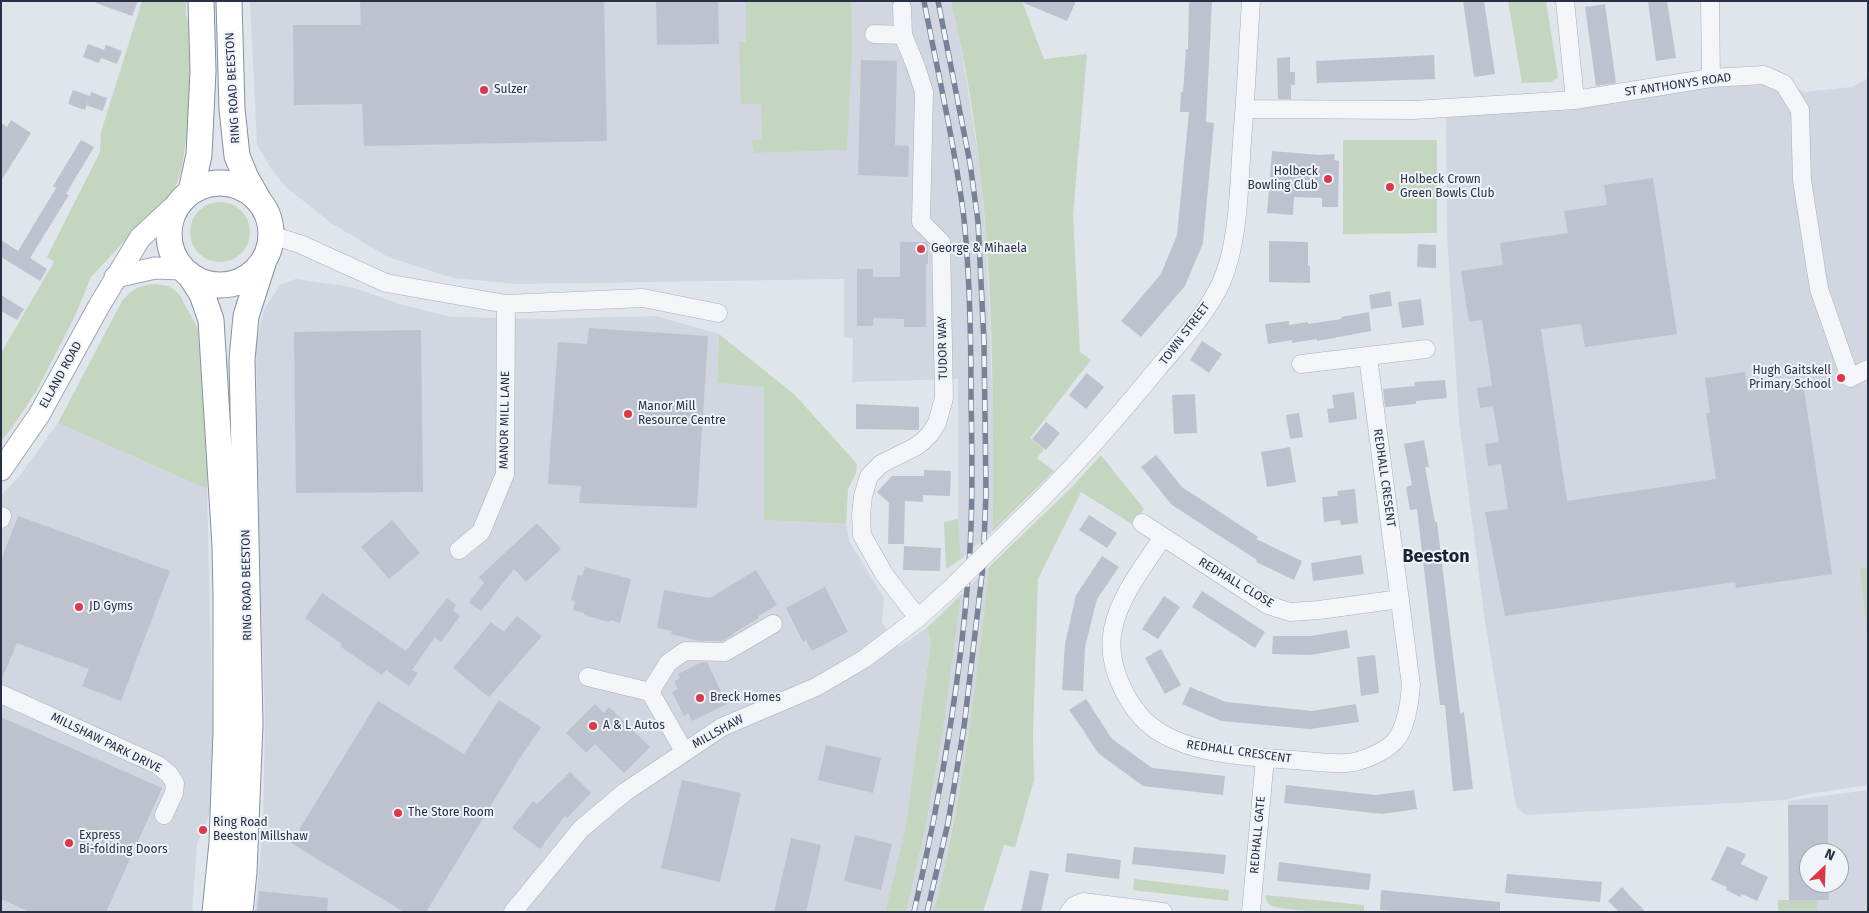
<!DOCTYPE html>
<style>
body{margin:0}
#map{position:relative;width:1869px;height:913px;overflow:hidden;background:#e0e4eb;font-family:"Fira Sans",sans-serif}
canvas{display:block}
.frame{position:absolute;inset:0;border:2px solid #273044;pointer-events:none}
.north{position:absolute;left:1799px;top:843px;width:50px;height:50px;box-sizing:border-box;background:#f0f3f8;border:1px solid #a0a5b0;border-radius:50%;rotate:24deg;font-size:14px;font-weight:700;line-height:20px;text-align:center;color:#273044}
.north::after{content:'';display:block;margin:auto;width:18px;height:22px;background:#dd3847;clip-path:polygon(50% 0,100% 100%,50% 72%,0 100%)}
</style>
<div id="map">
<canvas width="1869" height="913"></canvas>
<div class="frame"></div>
<div class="north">N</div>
</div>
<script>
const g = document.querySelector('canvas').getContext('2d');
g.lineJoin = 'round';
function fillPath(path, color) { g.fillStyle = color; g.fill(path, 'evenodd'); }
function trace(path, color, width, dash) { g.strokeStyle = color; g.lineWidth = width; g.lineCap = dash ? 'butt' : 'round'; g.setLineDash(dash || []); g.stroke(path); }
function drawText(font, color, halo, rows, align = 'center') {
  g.font = font + ' "Fira Sans",sans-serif'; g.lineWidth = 4; g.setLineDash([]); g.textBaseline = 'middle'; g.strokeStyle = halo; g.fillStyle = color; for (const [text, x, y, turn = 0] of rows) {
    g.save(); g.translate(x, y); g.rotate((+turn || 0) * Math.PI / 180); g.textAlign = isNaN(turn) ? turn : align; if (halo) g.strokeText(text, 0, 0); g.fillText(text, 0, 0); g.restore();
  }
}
fillPath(new Path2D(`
 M250,1h496v41h-6l2,62 19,-1 1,36 -9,1 1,13 93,-4 2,-148h102l8,33 21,134 6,70 7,172v121l-32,28 -3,-40v-140l-106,3 1,-44h-9v-59l-326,5 -65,-6 -65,-21 -57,-34 -45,-36 -14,-17 -15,-25z
 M1711,78l73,6 21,8 47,-5 16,-9v707l-59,9 -25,6 -258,15 -10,-9 -31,-185 -26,-201 -12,-184 -1,-128z
 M296,279l55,8 52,18 48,12 91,2 114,-3 63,18 -2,49 47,3v134l82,4 4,19 34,55 -2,25 17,24 28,-19 4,13 -26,189 -20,82h-630l8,-84 2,-110 -6,-177 -3,-198 8,-33 16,-25z
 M58,423l149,66 6,255 -2,66 -14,34 -5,68h-191v-417l17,-17z
 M989,567l-11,105 -15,97 -21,110 -8,33h-28l19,-82 18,-99 18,-136z
 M1868,790v122h-51l-1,-12h-27l-1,-99zM1809,853h30v30h-30z`), '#d2d6e0');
fillPath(new Path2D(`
 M142,1h44v13l6,26 -1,63 -9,64 -6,19 -9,15 -20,16 -56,60 -16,39 -38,74 -23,35 -13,16v-88l53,-91 -7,-5 53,-105 1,-20z
 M746,1h105l1,48 -5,101 -93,3 -2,-13 10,-1 -1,-35h-20l-2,-62h7z
 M951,1h71l22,58 43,-5 -14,160 7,138 11,8 -61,78 14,11 -7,9 17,13 -61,60c1,-176 0,-357 -42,-530z
 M1508,1h38l12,76 -7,5 -29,1z
 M1343,140h94v93l-94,1z
 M190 232a30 30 0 1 1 60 0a30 30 0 1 1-60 0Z
 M155,284l14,2 10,8 21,38 7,74v83l-149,-66 64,-122c11,-12 16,-15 33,-17z
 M719,334l76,61 62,69 -1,10 -8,15 -2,35 -82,-4v-133l-47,-4z
 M1101,455l43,54 -12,15 -51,-32 -43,87 -5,156 1,45 -19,67 -11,-2 -21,67h-49c28,-113 43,-229 55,-345l83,-80z
 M958,519l3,40 -15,10 -2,-47z
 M1868,567v76l-8,-75z
 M961,595l-18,136 -18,99 -19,82h-21l20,-82 26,-189 -4,-13z
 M1134,879l95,11 -1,11 -95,-11z
 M1265,895l99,10v7c-16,0 -83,0 -94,-7 -3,-2 -4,-6 -5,-10z
 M1778,900h39v12h-39z`), '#c4d6c0');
fillPath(new Path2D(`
 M96,1h42l-6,15 -36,-13z
 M360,1h244l3,140 -243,5 -2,-42 -68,1 -1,-80h68z
 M656,1h62l1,43 -62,1z
 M1019,1h57l-9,20z
 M1189,1h23l-6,121 8,1 -11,120 -18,43 -44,51 -20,-16 40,-47 16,-39 12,-123h-9l1,-20h2l3,-43h2z
 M1463,1h21l11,73 -21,3z
 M1648,1h19l9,57 -20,3z
 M1605,4l11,79 -20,3 -11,-79z
 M88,44l16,6 2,-5 16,6 -5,13 -16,-6 -2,5 -16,-6z
 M1434,55l1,24 -118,4 -1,-22z
 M1290,57v15h5v13h-4v14h-13l-1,-41z
 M861,60l36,1 -2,84 14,1 -1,31 -50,-2z
 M73,90l17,6 1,-4 16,6 -4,13 -17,-6 2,-4 -3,9 -17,-6z
 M11,120l20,13 -30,48v-58l6,4z
 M81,140l13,7 -28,47 3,1 -39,63 17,11 -7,12 -39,-24v-17l17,11 38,-63 9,5 -12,-7z
 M1272,151l47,4 16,-1 -1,6 5,1 -1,46h-16v-9l-28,-1 -1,18 -26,-2z
 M1653,178l24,156 -92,13 -4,-23 -40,5 26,172 149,-22 -10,-66h4l-5,-35 40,-6 3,19 55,-8 29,191 -96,14 -1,-6 -230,34 -20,-104 23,-3 -7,-45 -13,2 -3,-22 14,-2 -6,-36 -13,2 -3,-20 15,-2 -10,-66 -13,2 -8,-51 42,-6 -3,-22 68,-10 -4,-22 43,-6 -3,-20z
 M1269,241l39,1v24h2v17l-41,-1z
 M900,242h26l2,2v20h-2v63h-22v-8l-31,-1v8h-16v-57h16v8h27z
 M1418,244l18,1v23l-19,-1z
 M1390,291l2,15 -21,3 -2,-14z
 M1,295l23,14 -7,11 -16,-9z
 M1421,299l3,26 -22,3 -4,-26z
 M1369,312l2,19 -54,10v-2l-25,4v-3l-24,4 -3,-20 24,-3v4l19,-3v2l34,-5 -1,-2z
 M589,328l119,8 -11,172 -118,-5 2,-17 -33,-2 10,-142 29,2z
 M421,330l2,162 -127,1 -2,-161z
 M1202,341l20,13 -13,19 -19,-13z
 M1087,373l17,14 -18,22 -17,-14z
 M1445,380l2,18 -31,3v3l-31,3 -2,-18 32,-3 -1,-4z
 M1354,392l3,27 -28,4 -2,-14 7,-1 -2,-13z
 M1195,394l2,39 -23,1 -2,-39z
 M856,404l63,3v23l-63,-1z
 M1299,413l4,24 -13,2 -4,-24z
 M1046,422l14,11 -14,17 -14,-11z
 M1424,440l5,27h-4l10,55h2l23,191 4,-1 9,77 -20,2 -8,-86h-5l-23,-196 -7,1 -4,-23 6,-2 -8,-41z
 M1290,447l6,35 -29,5 -6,-35z
 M1156,455l26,32 76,50 -2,2 46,22 -8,19 -38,-18 1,-2 -85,-55 -31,-38z
 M924,470l27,1 -1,25 -27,-1v7l-18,-1 -1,43h-16l1,-41 -12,-11 15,-16h32z
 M1355,489l3,34 -17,2 -1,-5 -16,2 -2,-25 16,-1 -1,-5z
 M1089,515l28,18 -10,15 -28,-18z
 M18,516l152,55 -49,130 -39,-15 7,-17 -72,-26 -16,38v-121z
 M392,520l28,33 -31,26 -28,-32z
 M537,523l24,26 -35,33 -12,-13 -33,42 -12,-9 15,-19 -5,-6z
 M904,546l37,2 -1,23 -37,-1z
 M1361,555l3,19 -51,7 -2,-18z
 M1102,556l17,11 -22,32 -12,48 -2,44 -21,-1 3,-46 11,-49z
 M585,567l46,12 -11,44 -10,-3 -1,2 -25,-7v-2l-11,-3 2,-9 -4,-1 7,-25 4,1z
 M756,570l21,35 -19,11 1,2 -25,15v1l-12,7h-22l-29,-7 1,-3 -15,-3 7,-38 46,8z
 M825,587l23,45 -36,19 -6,-11 -3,2 -17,-34z
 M1202,591l63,41 -10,16 -63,-41z
 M322,593l84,58 41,-53 9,7 -3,5 7,6 -19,26 -6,-5 -23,33 6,3 -9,13 -23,-16 -4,5 -41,-28 1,-3 -37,-26z
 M1164,596l16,11 -22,32 -16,-10z
 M517,616l25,20 -53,61 -36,-29 38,-46 13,10z
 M1347,630l3,18 -39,7 -39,-1 1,-18h38z
 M1161,649l20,36 -16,9 -20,-36z
 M1375,655l4,38 -18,3 -4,-39z
 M702,662h5l20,42 -35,17 -4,-8 -4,3 -12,-24 6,-3 -4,-8 6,-3 -2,-4z
 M1190,687l36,15 86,9 44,-7 3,18 -49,7 -89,-8 -39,-17z
 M1086,699l26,40 40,29 73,8 -2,19 -80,-9 -45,-33 -17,-26 -12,-17z
 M499,700l42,27 -23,34 -92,151h-22l-113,-69 87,-142 86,53z
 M595,704l9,9 5,-6 41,40 -26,26 -29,-29 -9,9 -20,-20z
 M1,717l161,71 -56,124h-76l-29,-13z
 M826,745l55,13 -8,35 -55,-13z
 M570,772l21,21 -24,25 -2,-2 -25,33 -28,-21 21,-27 4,3z
 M682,780l59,13 -21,89 -59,-14z
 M1286,785l89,10 39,-5 3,19 -35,5 -98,-11z
 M1788,805h40v48h-19v30h19l1,17h-40z
 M855,835l37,9 -11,46 -37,-9z
 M791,838l30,7 -15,67h-32z
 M1727,846l19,8 -5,10 27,13 -11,24 -15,-7 -2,3 -14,-7 1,-3 -16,-7z
 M1134,847l92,8 -2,19 -92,-10z
 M1067,853l54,7 -2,19 -54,-7z
 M1279,862l92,12 -2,16 -92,-9z
 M1030,870l19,4 -8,38h-20z
 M1507,874l95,8 -2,20 -95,-9z
 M1622,887l10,11 14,14h-27l-11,-11z
 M1381,890l119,12v10h-95l-25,-2z
 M259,891l69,7 -1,14h-70z`), '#bdc2ce');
const minor = new Path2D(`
 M1565,1l10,99
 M1710,1l1,77
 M902,7l1,28 13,32 8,25 -3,130 20,20 3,156 -7,25 -7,11 -8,8 -7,5 -34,17 -12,12 -6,20 -2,19 1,20 22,39 34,44
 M874,34l29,1
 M1246,109l168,1 161,-10 136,-22 53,-3 20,9 16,26 2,70 17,109 31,89 18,-9
 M271,235l29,9 86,39 120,21 137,-6 75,15
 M1301,364l125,-15
 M1,519l1,-3
 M1018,522c50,-48 96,-100 140,-154 22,-26 48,-53 63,-85 18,-40 18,-98 21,-142 4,-46 6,-93 9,-140
 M1142,523l126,82 22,7 29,-2 81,-11
 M1163,537c-19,29 -43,58 -50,92 -8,37 17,86 48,104 37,22 90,24 132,27 18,1 36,4 53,3 15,-1 37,-10 48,-21 12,-12 16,-41 17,-57l-43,-328
 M459,550l22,-18 24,-58 1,-170
 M588,677l62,15 34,59
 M650,692l18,-29 17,-12 40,1 48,-28
 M1,694l157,71 11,9 6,9 -1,10 -10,22
 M513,912l68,-83 44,-37 97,-65 94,-40 48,-28 54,-41 32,-29
 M1069,912l5,-6 9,-4 80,10
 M1251,912l14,-154`);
const major = new Path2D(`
 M115,277l40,-9 28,1
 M1,470l38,-55 60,-109 41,-68 42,-39`);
const highway = new Path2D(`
 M229,1l3,108 5,47 9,22 12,21
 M169 234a51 51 0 1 1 102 0a51 51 0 1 1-102 0Z
 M191,191l8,-36 4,-84 -2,-70
 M189,274l13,20 9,26 14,226 1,49v137l-4,111 -7,69
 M240,912l4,-40 6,-148 -8,-364 4,-44 18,-56`);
trace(minor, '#a8aeb9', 19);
trace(major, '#9ea7b8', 23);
trace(highway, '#8690a3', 27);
trace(minor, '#f3f5f8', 18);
trace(major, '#fff', 21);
trace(highway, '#fff', 25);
const rail = new Path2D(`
 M914,912c26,-114 47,-230 55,-347 4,-56 3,-113 2,-170 0,-58 -1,-118 -7,-176 -9,-73 -26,-145 -40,-218
 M927,912l21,-89 16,-96 19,-161 3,-73 -2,-151 -6,-120 -8,-59 -32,-162`);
trace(rail, '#788296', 5.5);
trace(rail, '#f0f3f8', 4, [11]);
const minorBridge = new Path2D(`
 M950,589l68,-67`);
trace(minorBridge, '#a8aeb9', 19, []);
trace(minorBridge, '#f3f5f8', 18);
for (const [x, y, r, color] of [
 [484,90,5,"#dd3847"],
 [1328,179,5,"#dd3847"],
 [1390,187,5,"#dd3847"],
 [921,249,5,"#dd3847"],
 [1841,378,5,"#dd3847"],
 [628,414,5,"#dd3847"],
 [79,607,5,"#dd3847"],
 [700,698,5,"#dd3847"],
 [593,726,5,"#dd3847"],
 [398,813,5,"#dd3847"],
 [203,830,5,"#dd3847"],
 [69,843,5,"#dd3847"]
]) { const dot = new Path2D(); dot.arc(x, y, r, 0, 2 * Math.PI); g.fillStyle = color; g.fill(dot); trace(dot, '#f0f3f8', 2); }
drawText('12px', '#273044', '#f0f3f8', [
 ["ST ANTHONYS ROAD",1678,85,-8],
 ["RING ROAD BEESTON",233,88,-93],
 ["TOWN STREET",1185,334,-53],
 ["TUDOR WAY",943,348,-91],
 ["ELLAND ROAD",61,375,-61],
 ["MANOR MILL LANE",505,420,-89],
 ["REDHALL CRESENT",1384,478,82],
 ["REDHALL CLOSE",1236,583,31],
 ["RING ROAD BEESTON",247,585,-91],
 ["MILLSHAW",718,732,-29],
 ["MILLSHAW PARK DRIVE",106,743,26],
 ["REDHALL CRESCENT",1239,752,8],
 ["REDHALL GATE",1258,835,-85]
]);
drawText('12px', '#273044', '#f0f3f8', [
 ["Sulzer",494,90],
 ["Holbeck",1318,172,"right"],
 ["Bowling Club",1318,186,"right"],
 ["Holbeck Crown",1400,180],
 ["Green Bowls Club",1400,194],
 ["George & Mihaela",931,249],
 ["Hugh Gaitskell",1831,371,"right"],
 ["Primary School",1831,385,"right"],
 ["Manor Mill",638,407],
 ["Resource Centre",638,421],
 ["JD Gyms",89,607],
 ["Breck Homes",710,698],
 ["A & L Autos",603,726],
 ["The Store Room",408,813],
 ["Ring Road",213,823],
 ["Beeston Millshaw",213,837],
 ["Express",79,836],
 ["Bi-folding Doors",79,850]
], 'left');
drawText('bold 18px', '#192135', '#f0f3f8', [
 ["Beeston",1436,557]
]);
</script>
